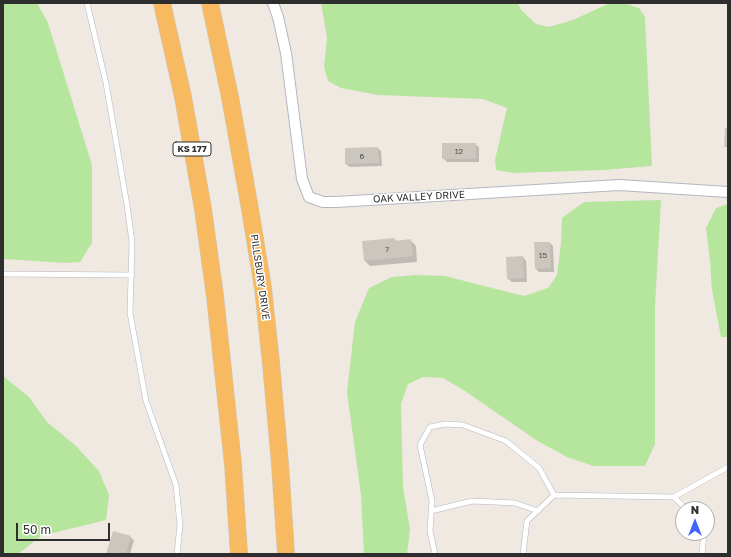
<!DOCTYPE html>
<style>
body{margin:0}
#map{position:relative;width:731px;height:557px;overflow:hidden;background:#efe9e1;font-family:"Golos Text",sans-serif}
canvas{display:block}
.frame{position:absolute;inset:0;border:4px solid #2e2e2e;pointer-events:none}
.north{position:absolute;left:675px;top:501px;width:40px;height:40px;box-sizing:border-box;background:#fff;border:1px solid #ababab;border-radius:50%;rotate:0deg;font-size:11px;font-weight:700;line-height:16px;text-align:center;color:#2e2e2e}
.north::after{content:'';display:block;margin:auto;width:14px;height:18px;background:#4264fb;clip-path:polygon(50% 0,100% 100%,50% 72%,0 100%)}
.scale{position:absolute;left:16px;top:523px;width:94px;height:18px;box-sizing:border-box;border:2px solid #2e2e2e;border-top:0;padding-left:5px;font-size:12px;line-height:14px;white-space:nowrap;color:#2e2e2e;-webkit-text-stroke:3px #fff;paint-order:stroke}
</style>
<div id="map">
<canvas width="731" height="557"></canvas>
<div class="frame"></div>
<div class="north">N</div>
<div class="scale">50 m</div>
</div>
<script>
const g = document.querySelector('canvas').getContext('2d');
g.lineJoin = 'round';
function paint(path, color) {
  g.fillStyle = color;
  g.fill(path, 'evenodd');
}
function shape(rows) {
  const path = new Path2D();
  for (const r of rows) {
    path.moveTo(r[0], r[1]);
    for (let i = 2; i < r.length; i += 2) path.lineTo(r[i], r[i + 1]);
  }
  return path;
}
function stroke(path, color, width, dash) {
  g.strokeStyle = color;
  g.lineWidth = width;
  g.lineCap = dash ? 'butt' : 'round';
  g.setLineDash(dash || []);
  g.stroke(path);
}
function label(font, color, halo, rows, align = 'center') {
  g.font = font + ' "Golos Text",sans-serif';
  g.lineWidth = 3;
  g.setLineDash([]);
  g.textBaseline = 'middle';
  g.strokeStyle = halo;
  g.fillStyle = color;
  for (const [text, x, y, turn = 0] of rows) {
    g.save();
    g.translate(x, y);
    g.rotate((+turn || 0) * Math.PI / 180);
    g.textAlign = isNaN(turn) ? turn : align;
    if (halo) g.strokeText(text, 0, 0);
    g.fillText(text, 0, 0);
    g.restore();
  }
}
const green = shape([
 [3,3,37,3,48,23,92,165,92,243,80,262,65,263,3,259],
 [321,3,518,3,521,10,536,24,549,27,573,20,610,3,624,3,639,8,645,17,652,166,603,170,514,173,496,170,495,160,507,108,483,99,378,95,341,88,328,81,324,67,327,38],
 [661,200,655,306,655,444,645,466,593,466,567,457,536,440,465,391,443,378,423,377,408,384,401,404,403,487,410,529,407,554,364,554,361,495,347,392,355,322,369,288,392,277,415,275,445,276,524,296,548,288,557,275,561,244,562,218,584,202],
 [728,204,728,337,721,337,712,290,710,261,706,228,716,208],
 [3,376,29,397,47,422,75,445,99,471,109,495,106,520,41,536,18,554,3,554]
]);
const shadow = shape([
 [475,144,479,147,479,162,447,162,443,158],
 [378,148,381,151,382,166,350,167,346,164],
 [394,239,397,241,410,240,416,246,417,262,370,266,365,261,363,242],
 [550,243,553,246,554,272,539,272,536,269],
 [523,257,526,261,527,282,512,282,508,279],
 [130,537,134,540,130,554,107,554]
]);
const building = shape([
 [725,128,728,128,728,147,724,147],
 [442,143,476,143,476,159,442,159],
 [378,147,379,163,345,164,345,148],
 [395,238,395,241,411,239,413,256,364,261,362,241],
 [534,242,550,242,551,268,535,269],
 [523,256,524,278,507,279,506,257],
 [113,531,131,536,126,554,106,554]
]);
const service = shape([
 [87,3,106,83,127,205,132,242,130,313,146,401,176,485,180,525,177,554],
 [3,274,132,275],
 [674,497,728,467],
 [431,511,472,501,515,503,538,511],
 [435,554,430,531,432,501,420,445,430,427,445,424,463,425,506,441,539,468,554,495],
 [523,554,527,521,554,495,674,497,686,509],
 [702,554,704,533]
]);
const minor = shape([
 [273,3,278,17,286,53,302,179,309,197,323,202,336,202,619,185,728,192]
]);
const trunk = shape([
 [162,3,183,97,203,209,215,296,233,464,239,554],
 [210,3,230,97,250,209,263,288,271,363,280,464,286,554]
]);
const numberNames = [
 ["12",459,151],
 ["6",362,156],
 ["7",387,249],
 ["15",543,255]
];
const shields = [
 [192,149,38]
];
const shieldNames = [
 ["KS 177",192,149]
];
const streetNames = [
 ["OAK VALLEY DRIVE",419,197,-3],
 ["PILLSBURY DRIVE",260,277,82]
];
paint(green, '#b6e59e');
paint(shadow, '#0003');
paint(building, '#cbc7bf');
stroke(service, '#b4b7c1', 6);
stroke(minor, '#b4b7c1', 12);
stroke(trunk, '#c9c9c9', 18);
stroke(service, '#fff', 5);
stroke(minor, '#fff', 10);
stroke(trunk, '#f8ba60', 17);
label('8px', '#555452', null, numberNames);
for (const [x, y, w] of shields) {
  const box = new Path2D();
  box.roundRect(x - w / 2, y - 7, w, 14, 3);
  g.fillStyle = '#fff';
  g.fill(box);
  stroke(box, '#2e2e2e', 1);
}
label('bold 9px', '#2e2e2e', null, shieldNames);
label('10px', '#2e2e2e', '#fff', streetNames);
</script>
